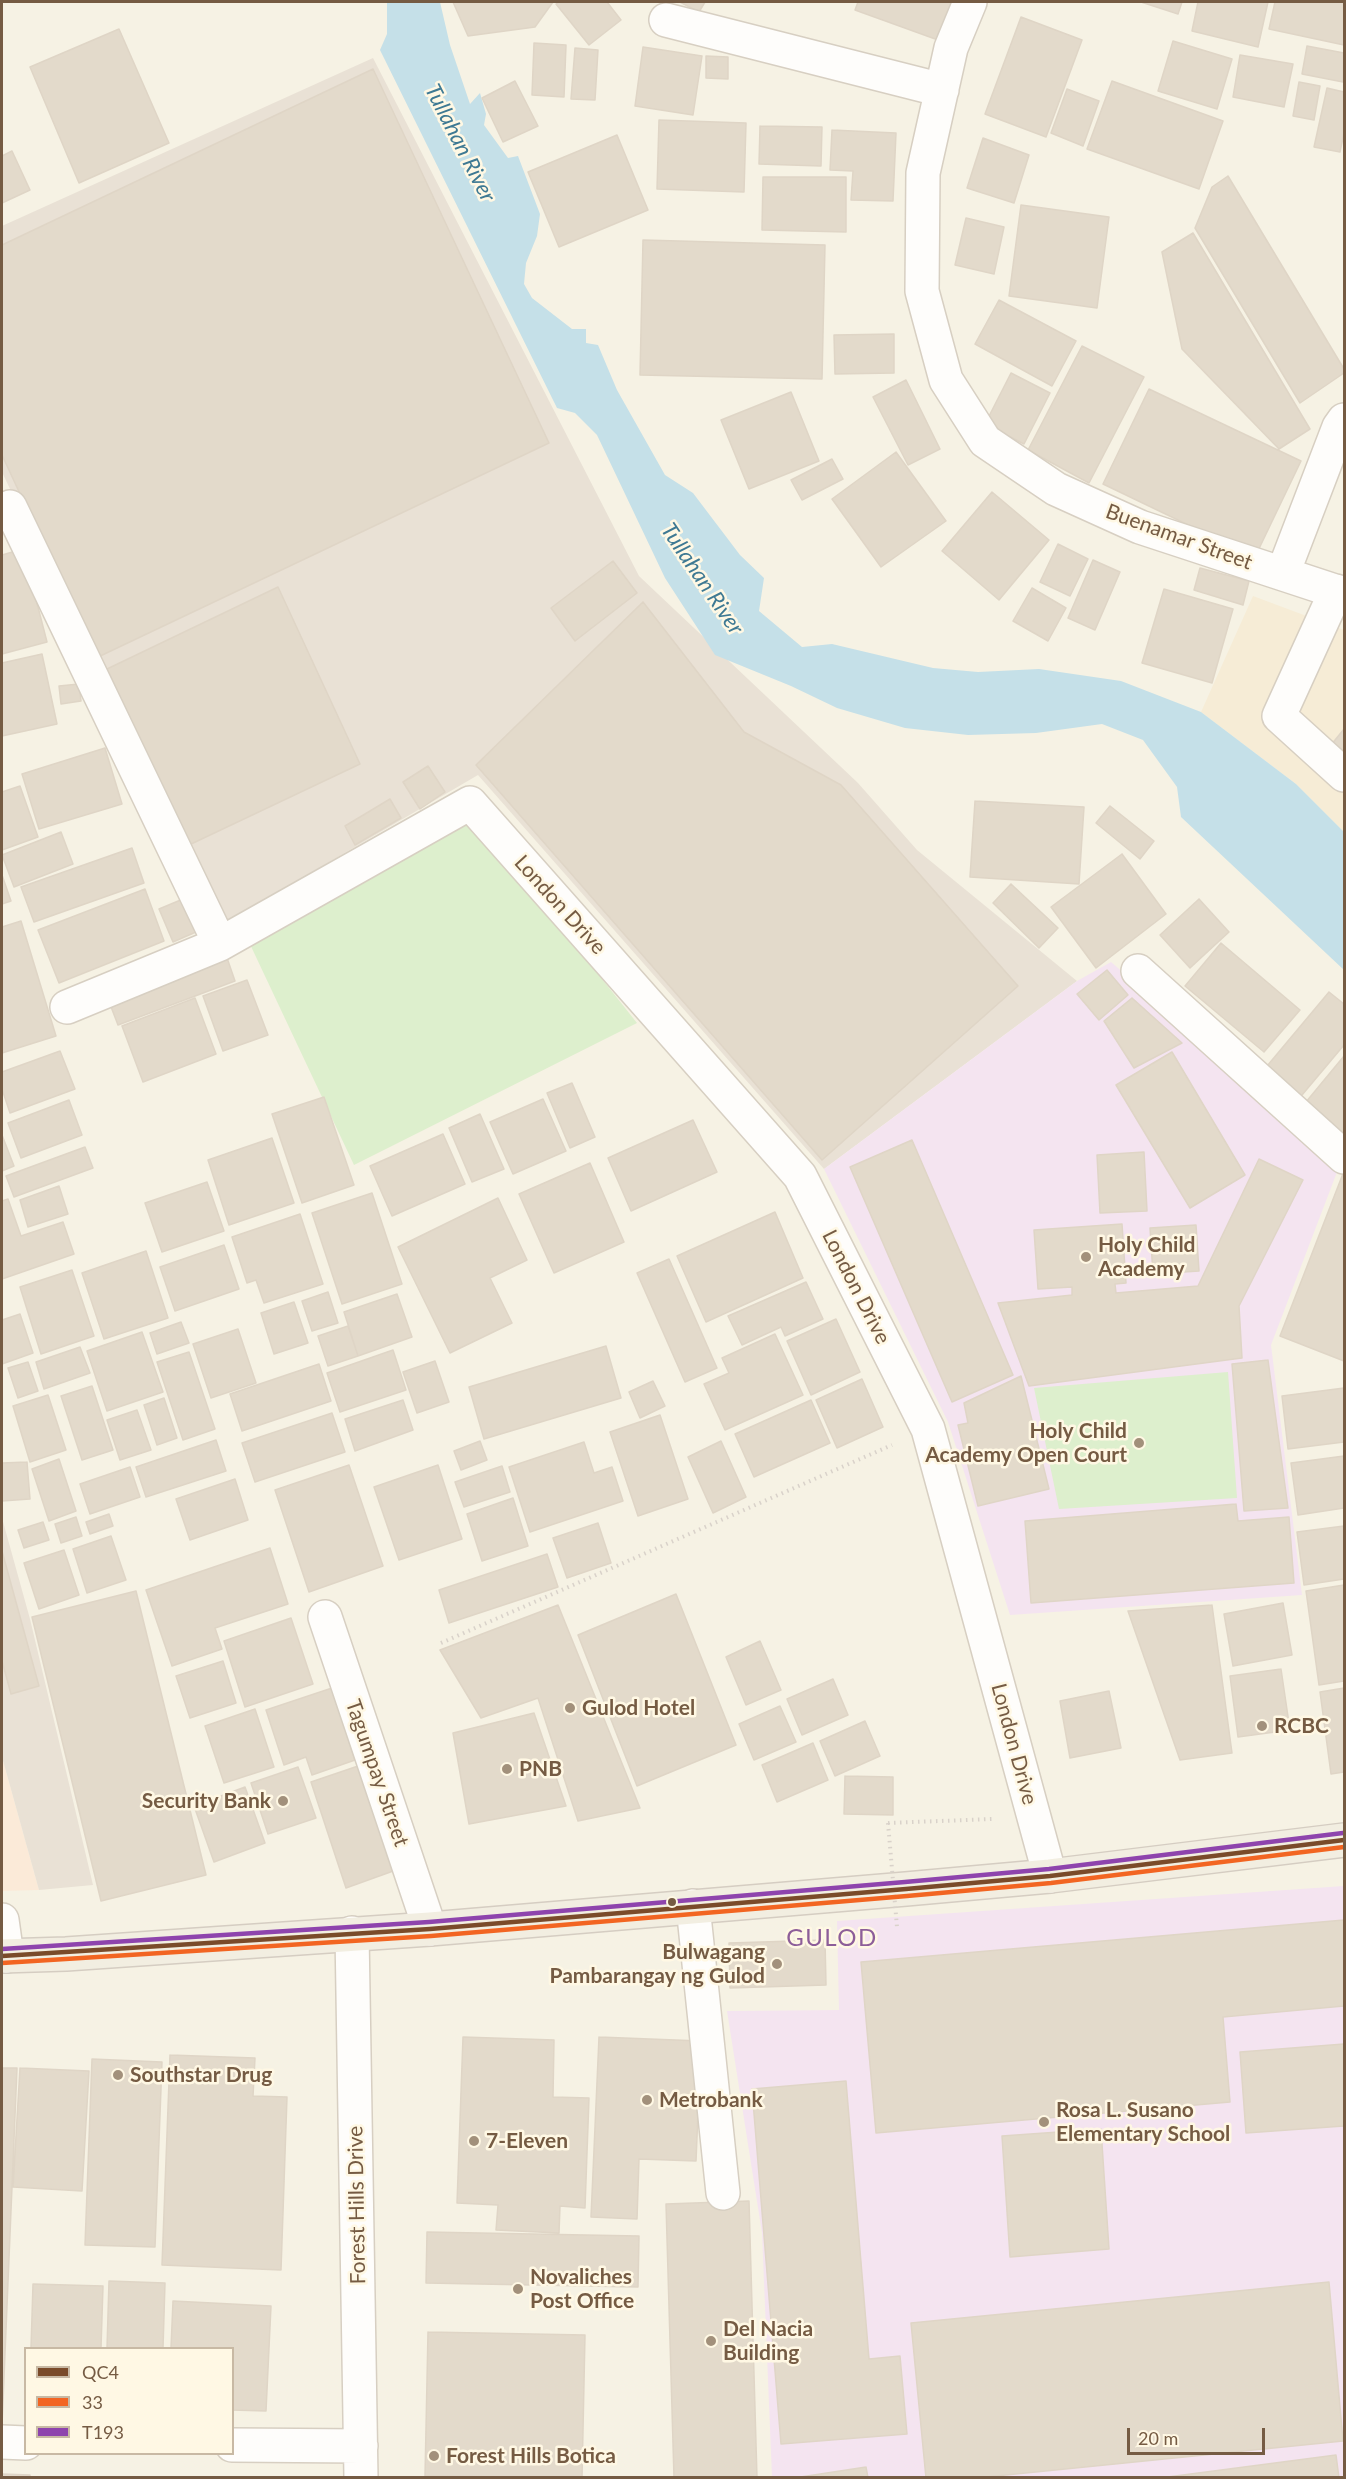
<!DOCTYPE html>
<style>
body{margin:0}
#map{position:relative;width:1346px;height:2479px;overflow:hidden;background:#f6f2e4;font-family:Lato,sans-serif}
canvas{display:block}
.frame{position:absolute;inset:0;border:3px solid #755b43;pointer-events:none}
.legend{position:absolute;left:24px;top:2347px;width:210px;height:108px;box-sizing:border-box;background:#fff8e4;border:2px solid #c8b9a4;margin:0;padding:8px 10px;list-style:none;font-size:18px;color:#755b43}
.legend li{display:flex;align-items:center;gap:12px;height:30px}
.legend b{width:30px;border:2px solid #c8b9a4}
.scale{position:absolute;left:1127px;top:2428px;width:138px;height:27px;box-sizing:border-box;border:3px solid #755b43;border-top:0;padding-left:8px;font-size:18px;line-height:21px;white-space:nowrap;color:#755b43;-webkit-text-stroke:4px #fff8e4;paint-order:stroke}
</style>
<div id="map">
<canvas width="1346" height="2479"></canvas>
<div class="frame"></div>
<ul class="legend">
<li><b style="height:8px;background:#7a4b2a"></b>QC4</li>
<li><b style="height:8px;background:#f26522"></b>33</li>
<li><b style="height:8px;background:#8e44ad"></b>T193</li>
</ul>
<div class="scale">20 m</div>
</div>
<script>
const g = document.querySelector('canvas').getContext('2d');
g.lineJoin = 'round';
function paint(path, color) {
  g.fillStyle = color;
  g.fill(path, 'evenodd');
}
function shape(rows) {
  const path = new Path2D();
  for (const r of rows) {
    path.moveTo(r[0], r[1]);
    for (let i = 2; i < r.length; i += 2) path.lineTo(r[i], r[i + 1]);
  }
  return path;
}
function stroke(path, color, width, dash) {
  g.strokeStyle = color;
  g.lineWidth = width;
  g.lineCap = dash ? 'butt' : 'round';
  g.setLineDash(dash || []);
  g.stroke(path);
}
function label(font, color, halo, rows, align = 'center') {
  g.font = font + ' Lato,sans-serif';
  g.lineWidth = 5;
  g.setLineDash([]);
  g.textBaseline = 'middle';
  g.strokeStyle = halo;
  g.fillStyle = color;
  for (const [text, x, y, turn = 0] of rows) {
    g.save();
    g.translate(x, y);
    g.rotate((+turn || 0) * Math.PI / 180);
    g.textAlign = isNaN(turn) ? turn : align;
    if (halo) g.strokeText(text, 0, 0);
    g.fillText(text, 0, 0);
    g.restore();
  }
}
const residential = shape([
 [1253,596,1344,630,1344,832,1296,784,1201,712]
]);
const commercial = shape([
 [2,1757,39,1890,2,1891]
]);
const industrial = shape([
 [373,58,639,576,858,783,917,850,1077,981,824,1169,478,775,218,927,2,472,2,226],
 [2,1518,30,1619,93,1885,39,1890,2,1757]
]);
const education = shape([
 [1111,962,1342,1159,1271,1345,1302,1595,1010,1615,948,1422,824,1169,1077,981],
 [1344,1886,1344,2477,772,2477,762,2233,727,2011,839,2010,837,1921]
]);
const green = shape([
 [466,808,637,1023,354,1165,248,940],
 [1228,1372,1237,1498,1059,1509,1034,1388]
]);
const water = shape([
 [387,2,440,2,450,45,470,104,480,93,486,114,484,125,508,158,518,156,540,214,537,236,526,263,524,284,532,298,572,329,586,329,586,343,598,345,617,390,665,475,693,493,740,555,764,578,759,611,802,647,832,644,933,668,978,672,1039,669,1121,681,1201,712,1296,784,1344,832,1344,970,1181,817,1177,787,1143,740,1102,724,1036,733,968,735,905,728,837,708,791,686,715,655,665,578,597,435,575,413,557,408,380,50,387,34]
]);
const building = shape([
 [453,2,553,2,535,27,468,36,453,2],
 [559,2,607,2,621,20,589,45,556,4,559,2],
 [680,2,705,2,699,12,680,2],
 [858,2,952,2,938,40,855,10,858,2],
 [1141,2,1182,2,1178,14,1141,2],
 [1198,2,1268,2,1258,47,1192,31,1198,2],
 [1275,2,1344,2,1344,45,1269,29,1275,2],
 [1021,17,1082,40,1046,137,985,114,1021,17],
 [119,29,169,143,79,183,30,67,119,29],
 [1173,41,1232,59,1217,109,1158,91,1173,41],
 [534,43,566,45,564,97,532,95,534,43],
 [1307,46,1344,53,1343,82,1302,74,1307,46],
 [643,47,702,56,693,115,635,106,643,47],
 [575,48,598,50,595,100,571,99,575,48],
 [1240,55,1293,64,1284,107,1233,97,1240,55],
 [706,56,728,57,728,79,706,78,706,56],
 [373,69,549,443,96,658,2,455,2,245,373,69],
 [515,81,538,126,503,142,482,98,515,81],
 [1112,81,1223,121,1199,189,1087,149,1112,81],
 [1299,82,1320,86,1314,120,1293,116,1299,82],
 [1327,88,1344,92,1344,133,1340,152,1314,147,1327,88],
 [1067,89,1099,101,1083,146,1051,133,1067,89],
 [659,120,746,123,744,192,657,189,659,120],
 [760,126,822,127,821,166,759,164,760,126],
 [832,130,896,133,893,201,851,200,853,171,830,170,832,130],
 [617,135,648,210,559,247,528,172,617,135],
 [983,138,1029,155,1014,203,967,188,983,138],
 [12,151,30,190,2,203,2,156,12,151],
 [1228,176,1344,369,1344,373,1300,403,1195,228,1212,187,1228,176],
 [763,177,846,177,846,232,762,230,763,177],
 [1021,205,1109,217,1097,308,1009,296,1021,205],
 [966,218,1004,227,994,274,955,265,966,218],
 [1193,233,1310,429,1279,449,1182,349,1162,252,1193,233],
 [643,240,825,245,822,379,640,375,643,240],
 [999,300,1076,341,1052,386,975,344,999,300],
 [894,334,894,373,835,374,834,335,894,334],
 [1082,346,1144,377,1089,483,1028,450,1082,346],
 [1011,373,1050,393,1024,444,985,424,1011,373],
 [906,380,940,449,908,465,873,397,906,380],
 [1149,389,1301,461,1255,557,1103,484,1149,389],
 [791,392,819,461,749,489,721,420,791,392],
 [896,452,946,521,881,567,832,499,896,452],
 [832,459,843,479,802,500,791,480,832,459],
 [992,492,1049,540,999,600,942,551,992,492],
 [1058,544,1088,559,1070,596,1040,582,1058,544],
 [23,549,47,642,2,654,2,555,23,549],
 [1093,560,1120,572,1095,630,1068,618,1093,560],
 [613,561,637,593,575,641,551,608,613,561],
 [1200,568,1249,581,1243,605,1194,590,1200,568],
 [278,587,360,764,189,845,107,669,278,587],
 [1032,588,1066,608,1048,641,1013,621,1032,588],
 [1164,589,1233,609,1212,683,1142,663,1164,589],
 [643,602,744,732,841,785,1018,986,822,1160,476,765,643,602],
 [42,654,57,724,2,736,2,663,42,654],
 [79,684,81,701,61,704,59,686,79,684],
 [1344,729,1344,756,1331,745,1344,729],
 [105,748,122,804,39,829,22,774,105,748],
 [428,766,445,792,420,809,403,782,428,766],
 [20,786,38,837,2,850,2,792,20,786],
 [390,799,401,818,355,845,345,826,390,799],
 [975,801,1084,807,1079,884,970,877,975,801],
 [1110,806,1154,841,1140,859,1096,823,1110,806],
 [61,832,73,864,14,887,2,855,61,832],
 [132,848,144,883,34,922,21,887,132,848],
 [1122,854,1166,914,1096,968,1051,907,1122,854],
 [2,875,11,901,2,904,2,875],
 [1011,884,1058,928,1039,948,993,903,1011,884],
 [145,889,164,941,59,983,38,930,145,889],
 [183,899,196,932,173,942,159,909,183,899],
 [1199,899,1229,932,1190,968,1160,935,1199,899],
 [21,921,56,1036,2,1053,2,927,21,921],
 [1221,943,1300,1010,1264,1052,1185,986,1221,943],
 [226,955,235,981,118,1025,108,999,226,955],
 [1107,970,1128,995,1099,1020,1077,994,1107,970],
 [247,980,268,1035,223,1051,203,996,247,980],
 [1329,992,1344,1004,1344,1045,1297,1101,1262,1072,1329,992],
 [195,998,216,1054,143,1082,122,1026,195,998],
 [1132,998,1182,1043,1134,1068,1104,1021,1132,998],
 [60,1051,75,1089,10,1113,2,1089,2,1072,60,1051],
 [1172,1052,1245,1175,1190,1208,1116,1085,1172,1052],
 [1344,1056,1344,1146,1301,1108,1344,1056],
 [572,1083,595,1137,570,1148,547,1093,572,1083],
 [324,1097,354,1185,302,1203,272,1114,324,1097],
 [543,1099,566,1151,513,1174,490,1122,543,1099],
 [69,1100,82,1135,21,1158,8,1123,69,1100],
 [480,1114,504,1169,472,1182,449,1128,480,1114],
 [693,1120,717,1172,631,1211,608,1158,693,1120],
 [443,1134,465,1184,392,1216,370,1166,443,1134],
 [2,1135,14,1166,2,1171,2,1135],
 [272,1138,294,1203,229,1225,208,1160,272,1138],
 [912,1140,1013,1375,952,1402,850,1167,912,1140],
 [85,1147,93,1168,14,1197,6,1176,85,1147],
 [1144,1152,1147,1211,1100,1213,1097,1155,1144,1152],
 [1259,1159,1303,1180,1239,1306,1242,1358,1029,1386,998,1303,1072,1295,1072,1287,1038,1289,1034,1230,1122,1224,1126,1283,1115,1284,1116,1293,1198,1286,1259,1159],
 [590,1163,624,1242,554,1273,519,1194,590,1163],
 [1344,1171,1344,1361,1280,1336,1344,1171],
 [207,1182,224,1231,162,1252,145,1203,207,1182],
 [59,1186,68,1214,28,1227,20,1200,59,1186],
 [372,1193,402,1284,342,1304,312,1213,372,1193],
 [498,1198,527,1260,490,1278,512,1323,450,1353,398,1247,498,1198],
 [8,1199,21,1236,63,1222,74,1254,2,1279,2,1201,8,1199],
 [775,1212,803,1278,706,1322,677,1256,775,1212],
 [300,1214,323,1284,264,1303,256,1280,247,1283,232,1237,300,1214],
 [1196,1225,1199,1271,1153,1274,1150,1228,1196,1225],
 [224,1245,239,1289,175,1311,160,1267,224,1245],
 [146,1251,168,1318,104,1339,82,1273,146,1251],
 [669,1259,717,1368,685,1382,637,1273,669,1259],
 [72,1270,94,1336,41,1354,20,1287,72,1270],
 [806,1282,823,1319,785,1336,781,1327,742,1345,728,1316,806,1282],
 [328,1292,338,1323,312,1331,302,1301,328,1292],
 [397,1294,412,1337,358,1356,344,1312,397,1294],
 [294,1302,308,1343,274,1354,261,1313,294,1302],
 [20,1314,33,1353,2,1364,2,1320,20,1314],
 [836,1319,860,1372,811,1395,787,1341,836,1319],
 [181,1322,189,1343,157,1354,150,1333,181,1322],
 [348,1326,358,1356,328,1366,318,1336,348,1326],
 [238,1329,256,1383,211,1398,193,1344,238,1329],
 [142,1332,163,1392,107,1411,87,1351,142,1332],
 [775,1334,803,1395,725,1430,704,1384,729,1373,722,1358,775,1334],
 [606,1346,621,1398,484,1439,469,1387,606,1346],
 [80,1347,90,1373,44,1389,36,1362,80,1347],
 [393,1350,406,1390,340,1412,327,1373,393,1350],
 [189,1352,215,1429,183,1440,157,1362,189,1352],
 [1268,1360,1288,1508,1244,1511,1232,1364,1268,1360],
 [435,1361,449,1402,417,1413,403,1372,435,1361],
 [28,1362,38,1391,18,1398,8,1368,28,1362],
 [319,1364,331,1401,242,1431,230,1394,319,1364],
 [1021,1376,1049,1489,978,1506,958,1425,968,1423,964,1403,1021,1376],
 [862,1379,883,1427,837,1448,816,1400,862,1379],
 [653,1381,665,1406,640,1418,629,1392,653,1381],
 [92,1386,113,1450,82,1460,61,1396,92,1386],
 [1344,1388,1344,1442,1288,1449,1282,1396,1344,1388],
 [48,1395,66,1450,30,1462,13,1406,48,1395],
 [164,1398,177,1438,157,1445,144,1405,164,1398],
 [403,1400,413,1430,355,1451,345,1419,403,1400],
 [811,1400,830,1443,754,1477,735,1434,811,1400],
 [137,1410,151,1450,120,1460,107,1420,137,1410],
 [332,1413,345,1452,255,1482,242,1443,332,1413],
 [660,1415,688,1499,638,1516,610,1432,660,1415],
 [216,1440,226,1471,146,1497,136,1467,216,1440],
 [480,1441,487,1460,461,1470,454,1451,480,1441],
 [721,1441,746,1497,713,1513,688,1457,721,1441],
 [584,1442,594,1473,612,1467,623,1501,530,1532,509,1467,584,1442],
 [1344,1456,1344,1508,1298,1515,1291,1463,1344,1456],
 [59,1459,76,1511,49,1521,32,1469,59,1459],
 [27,1462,30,1499,2,1501,2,1463,27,1462],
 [349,1465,383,1566,309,1592,275,1490,349,1465],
 [438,1465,462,1539,399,1560,374,1487,438,1465],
 [502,1466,510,1492,464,1507,455,1482,502,1466],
 [130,1467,140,1497,90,1514,80,1484,130,1467],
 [235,1479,248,1520,190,1540,176,1499,235,1479],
 [513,1498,528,1546,482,1561,467,1514,513,1498],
 [1236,1504,1238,1521,1289,1517,1294,1583,1031,1603,1025,1521,1236,1504],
 [109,1514,113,1526,90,1534,86,1522,109,1514],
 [76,1517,82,1536,61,1543,55,1524,76,1517],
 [43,1522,49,1540,24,1548,18,1530,43,1522],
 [598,1523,611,1563,567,1578,553,1538,598,1523],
 [1344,1526,1344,1579,1304,1585,1297,1532,1344,1526],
 [111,1536,126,1580,87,1593,73,1549,111,1536],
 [270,1548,288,1604,215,1628,222,1649,172,1666,146,1590,270,1548],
 [64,1550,79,1595,39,1609,24,1563,64,1550],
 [2,1551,39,1686,11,1694,2,1661,2,1551],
 [547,1554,558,1587,449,1623,439,1590,547,1554],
 [1344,1585,1344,1681,1319,1685,1306,1591,1344,1585],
 [136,1591,206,1875,101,1901,32,1617,136,1591],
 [676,1594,736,1745,637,1786,578,1635,676,1594],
 [1283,1603,1292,1655,1233,1666,1224,1614,1283,1603],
 [558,1605,640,1808,578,1821,538,1698,481,1718,440,1650,558,1605],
 [1212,1605,1232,1753,1180,1760,1128,1611,1212,1605],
 [291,1618,313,1684,245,1707,224,1641,291,1618],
 [760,1641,781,1690,746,1705,726,1657,760,1641],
 [223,1661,236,1703,190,1718,176,1676,223,1661],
 [1281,1669,1290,1730,1238,1737,1230,1676,1281,1669],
 [833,1679,848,1715,802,1735,787,1699,833,1679],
 [332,1688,355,1760,312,1775,306,1757,284,1765,266,1710,332,1688],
 [1344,1688,1344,1772,1331,1774,1320,1692,1344,1688],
 [1109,1691,1121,1748,1070,1758,1060,1701,1109,1691],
 [780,1706,796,1742,754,1760,739,1724,780,1706],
 [255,1709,274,1767,224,1783,205,1726,255,1709],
 [534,1713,566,1806,469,1824,453,1733,534,1713],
 [865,1721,880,1756,835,1776,820,1741,865,1721],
 [813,1743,828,1780,777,1802,762,1765,813,1743],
 [361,1765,396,1870,346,1888,311,1782,361,1765],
 [298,1767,316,1818,268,1834,251,1783,298,1767],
 [845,1776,893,1777,893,1815,844,1814,845,1776],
 [245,1787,265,1843,214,1862,194,1806,245,1787],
 [1344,1920,1344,2006,1223,2017,1230,2102,876,2133,861,1962,1344,1920],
 [825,1940,826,1985,730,1988,729,1943,825,1940],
 [463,2037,554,2040,553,2097,589,2098,585,2208,560,2206,559,2233,496,2230,498,2205,457,2203,463,2037],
 [599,2037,701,2041,696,2161,639,2159,637,2219,591,2217,599,2037],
 [1344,2044,1344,2126,1246,2133,1240,2052,1344,2044],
 [170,2055,255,2058,253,2096,287,2097,281,2270,162,2265,170,2055],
 [92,2059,162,2062,155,2247,85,2245,92,2059],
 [2,2068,17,2068,2,2425,2,2068],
 [20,2068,89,2071,82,2191,13,2187,20,2068],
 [846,2081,869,2359,900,2356,907,2434,781,2444,752,2089,846,2081],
 [1101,2129,1109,2249,1010,2257,1002,2136,1101,2129],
 [749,2201,757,2478,674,2478,666,2204,749,2201],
 [427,2232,639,2236,638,2287,426,2283,427,2232],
 [109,2281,165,2283,163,2348,107,2348,109,2281],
 [1329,2282,1343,2441,976,2478,926,2478,911,2323,1329,2282],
 [33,2284,103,2286,101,2348,31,2348,33,2284],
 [173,2301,271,2306,266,2411,232,2410,232,2348,171,2348,173,2301],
 [428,2332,585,2335,582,2478,425,2476,428,2332],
 [1336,2455,1339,2478,1160,2478,1336,2455],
 [866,2467,868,2478,794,2478,866,2467],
 [2,2474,30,2475,30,2478,2,2478,2,2474]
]);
const path = shape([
 [441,1643,892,1445],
 [888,1823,992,1819]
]);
const minor = shape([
 [970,2,951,48,923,173,922,291,946,380,985,441,1056,489,1140,527,1344,594],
 [666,20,942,90],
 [10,507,220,944],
 [1283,573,1339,427,1344,420],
 [1336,591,1279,716,1344,775],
 [1138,971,1344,1157],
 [67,1007,220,944,470,803,800,1176,928,1429,1050,1876],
 [325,1617,430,1929],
 [693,1906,723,2193],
 [2,1920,7,1956],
 [352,1933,361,2478],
 [2,2442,26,2443],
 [232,2445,361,2446]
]);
const major = shape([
 [2,1956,66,1954,430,1929,906,1889,1050,1876,1344,1840]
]);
const pathBridge = shape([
 [888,1823,897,1927]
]);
const bus1 = shape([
 [2,1956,430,1929,906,1889,1050,1876,1344,1840]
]);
const bus2 = shape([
 [2,1963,431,1936,907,1896,1051,1883,1344,1847]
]);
const bus3 = shape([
 [2,1949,429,1922,905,1882,1049,1869,1343,1833]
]);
const markers = [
 [1086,1257,6,"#a2907b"],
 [1139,1443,6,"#a2907b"],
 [570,1708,6,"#a2907b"],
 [1262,1726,6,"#a2907b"],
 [507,1769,6,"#a2907b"],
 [283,1801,6,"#a2907b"],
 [672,1902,5,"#755b43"],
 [777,1964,6,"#a2907b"],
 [118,2075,6,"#a2907b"],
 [647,2100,6,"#a2907b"],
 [1044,2122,6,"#a2907b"],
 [474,2141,6,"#a2907b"],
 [518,2289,6,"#a2907b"],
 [711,2341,6,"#a2907b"],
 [434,2456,6,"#a2907b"]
];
const streetNames = [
 ["Buenamar Street",1179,537,20],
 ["London Drive",560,905,48],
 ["London Drive",856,1287,63],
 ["London Drive",1014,1744,75],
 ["Tagumpay Street",377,1773,71],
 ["Forest Hills Drive",357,2205,-91]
];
const poiNames = [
 ["Holy Child",1098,1245],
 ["Academy",1098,1269],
 ["Holy Child",1127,1431,"right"],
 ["Academy Open Court",1127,1455,"right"],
 ["Gulod Hotel",582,1708],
 ["RCBC",1274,1726],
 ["PNB",519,1769],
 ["Security Bank",271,1801,"right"],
 ["Bulwagang",765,1952,"right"],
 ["Pambarangay ng Gulod",765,1976,"right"],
 ["Southstar Drug",130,2075],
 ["Metrobank",659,2100],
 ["Rosa L. Susano",1056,2110],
 ["Elementary School",1056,2134],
 ["7-Eleven",486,2141],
 ["Novaliches",530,2277],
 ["Post Office",530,2301],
 ["Del Nacia",723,2329],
 ["Building",723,2353],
 ["Forest Hills Botica",446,2456]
];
const waterNames = [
 ["Tullahan River",460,143,63],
 ["Tullahan River",702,579,56]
];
const quarterNames = [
 ["GULOD",832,1938]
];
paint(residential, '#f6ecd6');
paint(commercial, '#fbead8');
paint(industrial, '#e9e1d5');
paint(education, '#f4e4f0');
paint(green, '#ddefcd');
paint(water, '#c5e0e8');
paint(building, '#e3dacb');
stroke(building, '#dfd5c6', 1.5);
stroke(minor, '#d7cfc2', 36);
stroke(major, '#d5cdc2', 36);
stroke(path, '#d9d2ca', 4, [1.5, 4.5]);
stroke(minor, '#fefdfb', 33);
stroke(major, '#f2eee1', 33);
stroke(pathBridge, '#d9d2ca', 4, [1.5, 4.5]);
stroke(bus1, '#7a4b2a', 4.5);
stroke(bus2, '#f26522', 4.5);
stroke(bus3, '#8e44ad', 4.5);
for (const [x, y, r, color] of markers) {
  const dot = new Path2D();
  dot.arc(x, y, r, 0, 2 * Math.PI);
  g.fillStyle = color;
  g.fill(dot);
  stroke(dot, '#fff8e4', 2);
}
label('21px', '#755b43', '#fff8e4', streetNames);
label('bold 21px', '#755b43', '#fff8e4', poiNames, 'left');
label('italic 22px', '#3e7993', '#fff8e4', waterNames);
g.letterSpacing = '1.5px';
label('24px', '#8d5e99', '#fff8e4', quarterNames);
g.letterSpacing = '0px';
</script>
